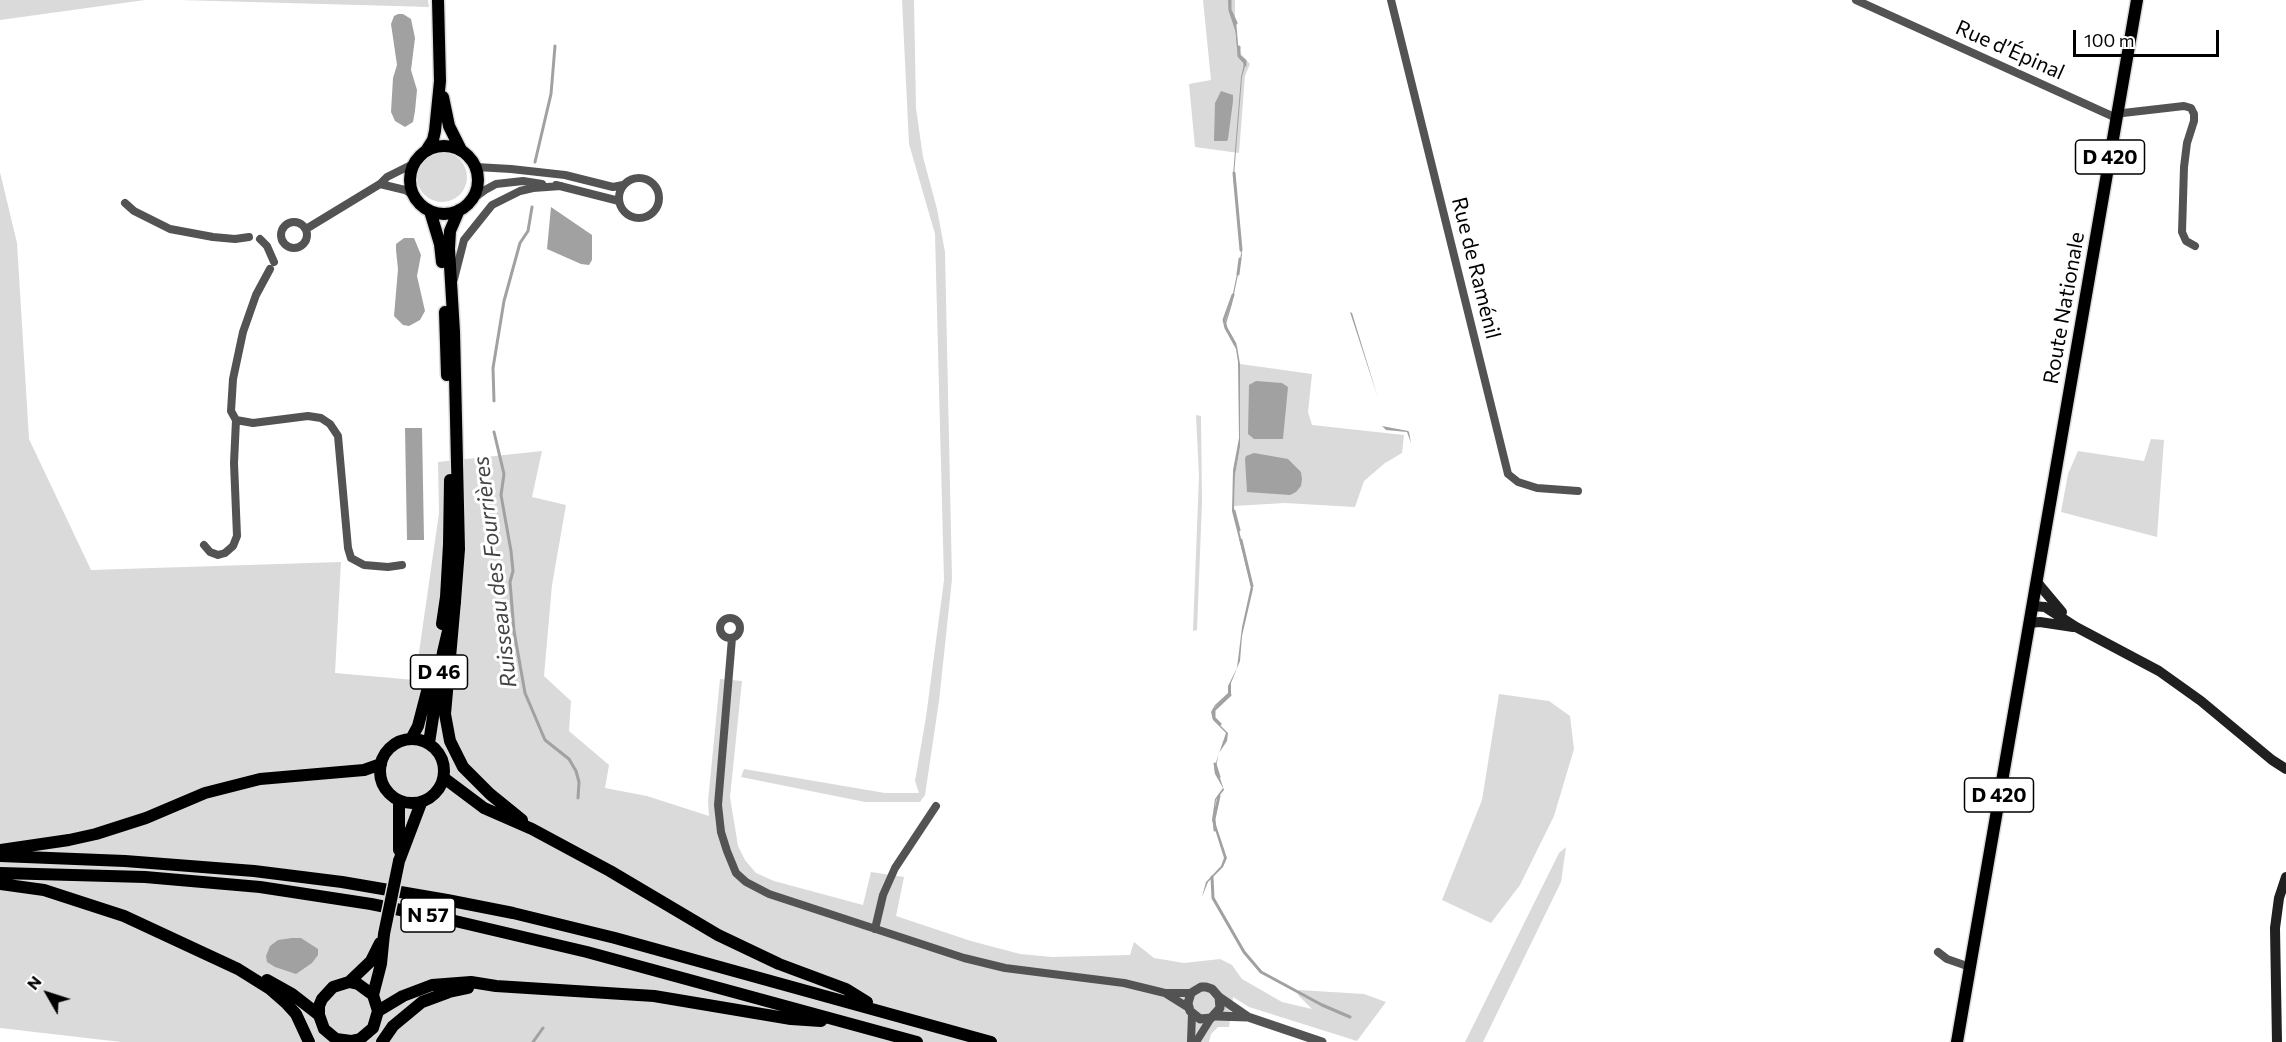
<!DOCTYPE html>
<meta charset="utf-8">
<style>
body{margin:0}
#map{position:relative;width:2286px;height:1042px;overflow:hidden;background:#fff;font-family:Commissioner,sans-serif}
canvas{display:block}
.north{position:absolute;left:18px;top:964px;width:60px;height:60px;-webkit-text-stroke:4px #fff;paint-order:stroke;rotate:309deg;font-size:16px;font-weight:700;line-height:24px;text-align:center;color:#000}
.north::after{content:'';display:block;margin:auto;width:21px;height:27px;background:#000;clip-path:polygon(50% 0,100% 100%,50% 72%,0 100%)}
.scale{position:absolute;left:2073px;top:30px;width:146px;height:27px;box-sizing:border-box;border:3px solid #000;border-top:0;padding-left:8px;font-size:18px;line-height:21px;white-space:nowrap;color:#000;-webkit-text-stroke:4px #fff;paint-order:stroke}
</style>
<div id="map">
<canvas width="2286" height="1042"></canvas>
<div class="north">N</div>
<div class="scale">100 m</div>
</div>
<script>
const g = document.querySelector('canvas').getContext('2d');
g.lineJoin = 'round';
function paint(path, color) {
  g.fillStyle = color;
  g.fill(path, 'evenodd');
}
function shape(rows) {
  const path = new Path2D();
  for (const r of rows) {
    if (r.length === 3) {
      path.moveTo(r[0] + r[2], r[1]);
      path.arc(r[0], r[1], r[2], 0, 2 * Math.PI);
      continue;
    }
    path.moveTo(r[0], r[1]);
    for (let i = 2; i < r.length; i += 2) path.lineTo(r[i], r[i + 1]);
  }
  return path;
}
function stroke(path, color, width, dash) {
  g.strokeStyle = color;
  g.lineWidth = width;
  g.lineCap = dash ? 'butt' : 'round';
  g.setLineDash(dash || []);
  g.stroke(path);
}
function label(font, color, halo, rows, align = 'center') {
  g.font = font + ' Commissioner,sans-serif';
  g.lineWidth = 6;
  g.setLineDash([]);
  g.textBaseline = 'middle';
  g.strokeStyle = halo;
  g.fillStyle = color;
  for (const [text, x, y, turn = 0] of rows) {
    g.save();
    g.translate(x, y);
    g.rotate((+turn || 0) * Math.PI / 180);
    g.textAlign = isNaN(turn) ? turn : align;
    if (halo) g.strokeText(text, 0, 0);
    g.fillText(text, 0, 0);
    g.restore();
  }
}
const green = shape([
 [0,0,145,0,0,20],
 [179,0,428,0,429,7],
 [902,0,914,0,916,108,923,157,937,209,945,252,952,579,939,701,925,795,920,802,865,802,741,777,744,769,885,793,919,793,915,781,926,717,944,580,935,234,909,144],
 [1203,0,1235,0,1235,35,1241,54,1250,64,1245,76,1239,153,1195,147,1189,84,1211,80],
 [442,177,25],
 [0,172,17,243,29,439,91,570,341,562,335,673,415,680,439,513,438,462,542,451,532,497,566,505,552,585,544,676,571,701,569,731,609,765,605,788,647,796,709,816,708,801,720,679,742,681,730,797,738,846,745,860,756,873,774,881,863,905,871,872,904,877,896,916,971,941,1020,954,1052,957,1130,955,1134,942,1154,958,1184,963,1220,959,1232,965,1242,979,1282,1002,1312,1009,1298,995,1299,990,1364,994,1386,1002,1357,1041,1249,1007,1233,997,1229,1027,1218,1027,1211,1034,1209,1042,121,1042,0,1028],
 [1240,364,1312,374,1308,412,1312,425,1404,435,1402,453,1385,463,1364,481,1355,507,1285,503,1234,506,1235,475,1240,447],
 [1196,415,1201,416,1202,502,1197,630,1193,631,1199,476],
 [2151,439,2164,440,2157,537,2061,512,2068,474,2078,451,2144,461],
 [1499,694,1549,701,1570,716,1574,749,1554,816,1520,885,1491,923,1442,900,1482,800],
 [1566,847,1561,882,1483,1042,1465,1042,1559,853]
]);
const water = shape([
 [1228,0,1230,0,1230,10,1236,20,1239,55,1246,63,1242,77,1234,176,1242,255,1232,304,1226,324,1226,328,1237,346,1240,364,1240,447,1235,475,1234,509,1253,589,1242,636,1240,661,1231,683,1231,694,1215,707,1213,713,1214,719,1228,733,1227,741,1219,753,1216,766,1224,790,1216,800,1214,819,1227,858,1223,867,1208,882,1202,897,1206,882,1221,866,1224,858,1212,820,1215,799,1223,788,1215,774,1214,768,1226,733,1213,720,1211,712,1215,705,1228,693,1228,686,1237,668,1242,627,1251,586,1232,511,1233,470,1239,438,1238,362,1236,349,1224,326,1231,303,1241,254,1233,175,1241,77,1244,64,1238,57,1235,30,1229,12],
 [398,14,403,14,411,19,415,38,411,70,417,90,415,111,413,122,405,127,395,121,391,112,393,78,397,65,391,24,394,16],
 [1221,91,1233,95,1233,101,1228,139,1227,141,1214,141,1215,103],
 [551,207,592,235,592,260,589,265,581,264,547,249],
 [404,238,414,238,421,255,417,276,425,311,420,320,409,326,403,325,394,316,398,269,396,250,396,244],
 [1350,312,1352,313,1378,398,1382,426,1408,431,1409,432,1411,443,1407,432,1386,430,1382,426,1378,398],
 [1256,381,1282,383,1288,387,1283,439,1254,439,1248,434,1249,385],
 [405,428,422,428,424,540,407,540],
 [1254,453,1288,459,1301,472,1302,479,1301,486,1296,492,1290,495,1247,492,1245,459,1246,456],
 [292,938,301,938,318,949,318,955,312,963,296,974,275,967,267,962,266,956,270,946,278,940]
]);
const stream = shape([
 [1230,0,1230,10,1236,23],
 [1239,47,1239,56,1245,61,1245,65],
 [535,162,551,94,555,46],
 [1234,173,1241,250],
 [1238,274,1240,259],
 [1233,295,1224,320,1226,328,1235,344],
 [494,401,493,368,504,301,520,243,528,231,532,207],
 [494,432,504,474,501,495,511,551,513,571,510,582,514,631,525,693,545,740,569,759,576,771,579,782,578,798],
 [1234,511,1239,530],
 [1241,540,1252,586],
 [1220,724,1214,718,1214,710,1230,695],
 [1215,764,1219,777],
 [1215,830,1214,819,1219,796],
 [1212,877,1213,898,1244,952,1261,972,1322,1005,1350,1017],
 [533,1042,543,1028]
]);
const minor = shape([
 [1391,0,1508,474,1518,482,1537,488,1578,491],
 [1856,0,2112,116,2123,113,2184,106,2191,108,2194,114,2194,121,2187,143,2184,167,2182,232,2186,241,2195,246],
 [476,167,511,169,565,175,613,187,623,185],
 [639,198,20],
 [380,184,405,190,414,195],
 [556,185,619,201],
 [470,201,485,190,496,184,523,181,542,184],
 [125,203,134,211,170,229,213,237,235,239,249,237],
 [294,235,13],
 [306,229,380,184,387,177,415,163],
 [260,239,267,246,274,262],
 [454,279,464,240,492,205,520,191,533,188,561,186],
 [236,420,253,423,308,416,321,418,330,424,338,436,348,548,351,558,364,565,388,567,402,565],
 [204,545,210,552,218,555,225,553,233,546,237,536,234,463,236,420,231,411,233,379,243,332,256,295,270,269],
 [730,628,10],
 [732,638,718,805,721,832,727,851,736,873,746,882,769,894,964,958,1005,968,1124,983,1165,993,1191,993],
 [875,929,883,895,895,868,936,806],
 [1938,952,1947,959,1970,967],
 [1165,993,1189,1008],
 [1191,1042,1192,1014],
 [1196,1042,1211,1018]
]);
const tertiary = shape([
 [1219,997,1220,1008,1211,1018,1200,1019,1190,1011,1188,1003,1191,993,1201,987,1206,987,1212,989,1219,997,1248,1017],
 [1215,1016,1248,1017,1322,1042]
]);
const secondary = shape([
 [2036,581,2062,612],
 [2032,606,2045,607,2076,627,2159,671,2201,701,2272,760,2286,769],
 [2029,623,2040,622,2073,627],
 [2277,1042,2275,928,2279,898,2286,877]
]);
const primary = shape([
 [443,97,449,126,461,150],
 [444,180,34],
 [426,151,433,140,435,131,440,81,438,0],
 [430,211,440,244,442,262],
 [445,312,447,375],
 [442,624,446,597,449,544,450,480],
 [412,771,32],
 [411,739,418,726,431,676],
 [429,743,443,652,455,601,459,549,454,332,449,249,450,231,459,210],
 [399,850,399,801],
 [399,861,421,803],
 [349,982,371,961,380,943],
 [373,995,358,984,349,982,333,987,322,999,319,1006,319,1015,324,1029,336,1039,351,1041,360,1039,373,1028,378,1011,373,995,381,964,384,934],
 [1957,1042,2137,0]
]);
const trunk = shape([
 [455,601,445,714,450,741,463,767,490,794,522,820],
 [444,778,484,808,532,829,610,871,718,935,779,964,846,989,867,1002],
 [0,850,69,840,96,834,146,818,205,793,260,779,364,770,381,764],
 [0,856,125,861,254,871,342,882,447,900,513,913,615,938,991,1042],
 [0,873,145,877,260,887,371,904,455,921,587,952,917,1042],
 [0,884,44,890,124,916,238,969,270,989,286,1003,296,1014,309,1042],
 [267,980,292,994,319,1015],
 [378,1011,403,996,432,985,471,982,496,986,654,996,791,1019,821,1021],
 [382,1042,393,1026,422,1002,449,992,468,988]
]);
const primaryBridge = shape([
 [384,934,399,861]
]);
const shields = [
 [2110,157,69],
 [439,672,57],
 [1999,795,69],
 [428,915,54]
];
const shieldNames = [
 ["D 420",2110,157],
 ["D 46",439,672],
 ["D 420",1999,795],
 ["N 57",428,915]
];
const streetNames = [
 ["Rue d’Épinal",2010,50,24],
 ["Rue de Raménil",1476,268,76],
 ["Route Nationale",2064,308,-80]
];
const waterNames = [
 ["Ruisseau des Fourrières",495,572,-97]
];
paint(green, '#dadada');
paint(water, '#a1a1a1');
stroke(stream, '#a1a1a1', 3);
stroke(primary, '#dbdbdb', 15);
stroke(trunk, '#dbdbdb', 15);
stroke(minor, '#535353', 8);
stroke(tertiary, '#535353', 9);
stroke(secondary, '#202020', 10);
stroke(primary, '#000', 12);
stroke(trunk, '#000', 12);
stroke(primaryBridge, '#dbdbdb', 15, []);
stroke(primaryBridge, '#000', 12);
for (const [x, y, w] of shields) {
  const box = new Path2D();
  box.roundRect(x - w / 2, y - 17, w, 34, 4.5);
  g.fillStyle = '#fff';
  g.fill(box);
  stroke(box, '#000', 1.5);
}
label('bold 20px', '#000', null, shieldNames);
label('21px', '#000', '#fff', streetNames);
label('italic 22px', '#424242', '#fff', waterNames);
</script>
